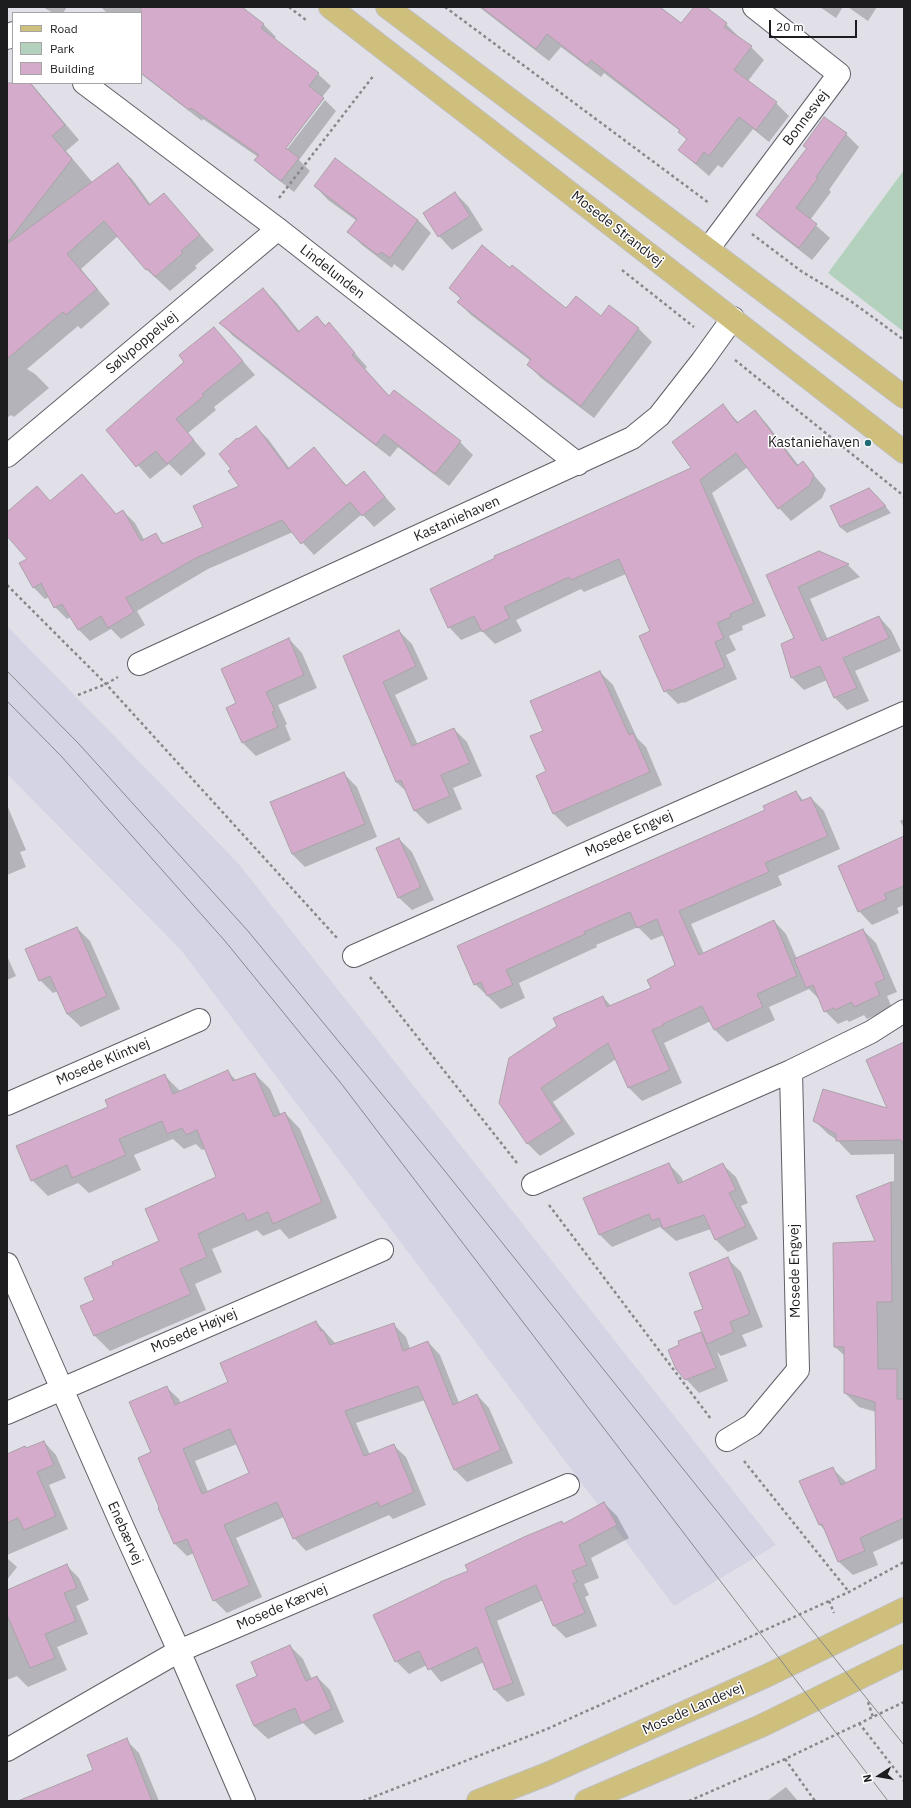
<!DOCTYPE html>
<meta charset="utf-8">
<style>
body{margin:0}
#map{position:relative;width:911px;height:1808px;overflow:hidden;background:#e1e0e9;font-family:"IBM Plex Sans",sans-serif}
canvas{display:block}
.frame{position:absolute;inset:0;border:8px solid #1d1d20;pointer-events:none}
.legend{position:absolute;left:12px;top:12px;width:130px;height:72px;box-sizing:border-box;background:#fff;border:1px solid #a5a5a6;margin:0;padding:5px 7px;list-style:none;font-size:12px;color:#1d1d20}
.legend li{display:flex;align-items:center;gap:8px;height:20px}
.legend b{width:20px;border:1px solid #a5a5a6}
.north{position:absolute;left:859px;top:1756px;width:40px;height:40px;-webkit-text-stroke:3px #fff;paint-order:stroke;rotate:258deg;font-size:11px;font-weight:700;line-height:16px;text-align:center;color:#1d1d20}
.north::after{content:'';display:block;margin:auto;width:14px;height:18px;background:#1d1d20;clip-path:polygon(50% 0,100% 100%,50% 72%,0 100%)}
.scale{position:absolute;left:769px;top:20px;width:88px;height:18px;box-sizing:border-box;border:2px solid #1d1d20;border-top:0;padding-left:5px;font-size:12px;line-height:14px;white-space:nowrap;color:#1d1d20;-webkit-text-stroke:3px #fff;paint-order:stroke}
</style>
<div id="map">
<canvas width="911" height="1808"></canvas>
<div class="frame"></div>
<ul class="legend">
<li><b style="height:5px;background:#cfbf7d"></b>Road</li>
<li><b style="height:11px;background:#b4d1bd"></b>Park</li>
<li><b style="height:11px;background:#d5abcc"></b>Building</li>
</ul>
<div class="north">N</div>
<div class="scale">20 m</div>
</div>
<script>
const g = document.querySelector('canvas').getContext('2d');
g.lineJoin = 'round';
function paint(path, color) {
  g.fillStyle = color;
  g.fill(path, 'evenodd');
}
function shape(rows) {
  const path = new Path2D();
  for (const r of rows) {
    path.moveTo(r[0], r[1]);
    for (let i = 2; i < r.length; i += 2) path.lineTo(r[i], r[i + 1]);
  }
  return path;
}
function stroke(path, color, width, dash) {
  g.strokeStyle = color;
  g.lineWidth = width;
  g.lineCap = dash ? 'butt' : 'round';
  g.setLineDash(dash || []);
  g.stroke(path);
}
function label(font, color, halo, rows, align = 'center') {
  g.font = font + ' "IBM Plex Sans",sans-serif';
  g.lineWidth = 3;
  g.setLineDash([]);
  g.textBaseline = 'middle';
  g.strokeStyle = halo;
  g.fillStyle = color;
  for (const [text, x, y, turn = 0] of rows) {
    g.save();
    g.translate(x, y);
    g.rotate((+turn || 0) * Math.PI / 180);
    g.textAlign = isNaN(turn) ? turn : align;
    if (halo) g.strokeText(text, 0, 0);
    g.fillText(text, 0, 0);
    g.restore();
  }
}
const built = shape([
 [7,626,238,863,776,1545,674,1606,181,950,7,774]
]);
const green = shape([
 [904,170,904,332,828,273]
]);
const shadow = shape([
 [43,7,67,7,63,13,53,13],
 [101,7,241,7,264,25,276,37,274,40,318,74,331,86,322,97,324,99,282,152,284,153,325,100,336,111,299,160,310,171,294,192,268,172,256,160,258,157,203,119,202,121,141,74,141,13,107,13],
 [479,7,658,7,682,25,695,7,704,7,726,24,739,37,738,38,751,47,764,60,748,81,776,103,789,116,769,142,753,129,722,168,718,165,709,176,679,150,687,140,680,131,604,73,601,77,561,47,549,61],
 [820,7,843,7,836,18],
 [848,7,877,7,868,21],
 [19,83,31,83,79,140,66,151,93,183,117,165,132,179,151,205,164,194,214,250,195,266,197,268,170,291,147,270,118,236,81,269,110,304,81,329,78,326,27,369,35,374,49,388,14,417,11,415,7,418,7,112],
 [846,134,859,147,829,190,831,192,810,220,830,238,812,260,771,228,757,215,808,149,804,145],
 [335,159,418,220,431,233,403,271,394,264,392,268,362,245,349,232,357,221,328,200,315,186],
 [455,193,468,206,483,230,452,250,439,236,424,213],
 [450,288,566,309,601,317,609,306,639,329,652,342,594,418,541,378,528,365,531,361,471,315,458,302,461,299],
 [263,289,276,302,300,332,317,317,326,326,329,324,367,367,365,369,390,397,460,442,473,455,449,486,398,447,390,457,233,336,221,323],
 [214,328,255,375,214,407,216,410,188,433,206,454,181,476,169,464,150,479,107,430,186,362],
 [722,405,739,423,755,411,767,424,799,466,803,463,826,489,822,498,791,521,779,508,748,467,712,493,766,616,742,626,743,630,729,636,736,650,726,655,737,679,684,703,683,702,678,704,665,691,641,636,651,632,626,574,584,592,581,589,516,620,522,631,495,644,482,631,461,640,449,627,693,469],
 [256,427,268,439,290,469,314,449,347,486,363,472,396,509,374,527,362,514,314,555,293,532,208,569,137,611,145,625,121,639,111,629,90,641,79,630,71,617,67,619,55,607,49,597,45,599,33,587,29,559,7,535,7,514,37,488,51,502,82,476,117,515,123,511,135,523,145,541,155,534,164,544,204,528,241,486,232,470,238,440],
 [876,495,891,513,847,533,840,527],
 [819,552,848,565,860,577,810,599,828,640,879,617,891,630,901,651,855,671,869,701,847,710,835,698,827,680,804,690,792,678,796,639,767,575],
 [399,631,412,644,428,679,395,695,418,745,454,729,467,742,482,776,453,788,462,809,428,824,415,811,407,792,396,782,344,656],
 [289,639,302,653,317,688,278,705,287,724,285,725,291,740,256,756,243,743,238,704],
 [600,672,613,685,637,738,646,747,662,785,567,827,554,814,537,776,547,772,544,731],
 [344,774,357,787,377,837,305,867,292,854],
 [796,792,804,801,811,798,824,811,840,849,778,876,782,885,691,924,704,954,774,921,786,934,797,959,863,930,876,943,897,992,887,996,892,1008,867,1019,864,1015,849,1022,847,1020,838,1024,825,1011,820,1000,809,989,769,1007,775,1020,727,1042,714,1029,711,1021,664,1043,682,1083,642,1101,629,1088,616,1059,553,1102,575,1134,540,1156,527,1143,500,1102,603,997,611,1006,652,988,676,965,664,935,651,940,638,927,596,945,597,947,519,983,525,998,501,1009,475,984],
 [7,805,26,850,20,852,26,867,7,875],
 [904,819,904,828,900,821],
 [399,839,412,852,434,900,412,910,398,897],
 [904,839,904,905,897,908,899,913,872,925,859,911],
 [77,928,90,941,120,1009,81,1027,67,1014,58,991,53,993,40,980],
 [7,956,16,976,7,980],
 [904,1043,904,1538,873,1552,878,1565,853,1575,839,1562,826,1531,820,1525,832,1468,847,1483,877,1470,876,1412,859,1407,845,1393,845,1356,835,1347,876,1242,858,1196,894,1181,894,1154,851,1155,837,1140,828,1134,814,1120,889,1109],
 [228,1072,237,1081,255,1074,270,1089,281,1115,285,1113,300,1129,337,1218,289,1239,280,1229,263,1236,257,1230,212,1249,222,1272,195,1284,206,1310,110,1351,95,1336,96,1301,160,1242,217,1178,205,1149,202,1150,196,1144,184,1149,173,1139,134,1155,141,1170,89,1193,78,1183,48,1196,32,1180,110,1108,165,1076,181,1092],
 [669,1164,681,1177,684,1183,723,1165,736,1177,748,1203,741,1206,758,1239,728,1252,716,1240,711,1229,676,1241,660,1227,612,1247,600,1235],
 [727,1258,741,1272,763,1327,742,1335,747,1346,721,1356,717,1352,728,1381,699,1393,686,1379,701,1333,705,1337,704,1309],
 [316,1322,336,1344,394,1325,406,1337,410,1349,428,1342,440,1355,459,1403,477,1395,489,1408,513,1463,467,1482,455,1470,425,1400,356,1423,370,1455,393,1445,406,1457,426,1505,393,1519,389,1515,306,1551,294,1538,284,1517,236,1538,262,1597,227,1613,214,1600,194,1553,187,1556,175,1544,152,1452,166,1387,179,1399,181,1404,229,1383],
 [237,1444,250,1473,208,1492,195,1461],
 [44,1442,56,1455,66,1478,49,1485,68,1529,7,1555,7,1455],
 [604,1503,617,1516,629,1538,591,1558,599,1578,584,1584,589,1595,585,1597,597,1626,566,1638,554,1626,543,1600,497,1621,525,1695,507,1702,495,1690,484,1662,441,1682,427,1665,409,1674,396,1661,469,1571,562,1523,564,1525],
 [7,1558,17,1567,7,1580],
 [66,1565,79,1578,89,1600,76,1606,88,1634,57,1647,67,1670,28,1687,17,1676,7,1680,7,1591],
 [290,1646,303,1659,312,1679,317,1677,330,1690,344,1722,315,1735,303,1723,268,1739,254,1726,259,1677],
 [126,1740,139,1753,159,1801,17,1801,94,1770],
 [786,1787,798,1801,767,1801]
]);
const building = shape([
 [141,7,242,7,264,24,261,28,319,73,309,86,324,98,286,148,299,158,281,181,254,160,259,155,191,108,189,110,141,73,141,7],
 [481,7,660,7,681,23,694,7,706,7,727,23,724,27,752,46,734,70,777,102,756,130,739,117,709,156,704,152,696,164,678,150,687,139,678,132,680,130,591,60,587,65,547,34,536,49,481,7],
 [7,83,30,83,65,125,52,136,72,159,7,243,7,83],
 [824,117,847,133,816,177,818,178,796,208,817,224,799,248,756,215,807,148,803,146,824,117],
 [335,158,418,220,390,258,381,252,378,255,347,232,357,219,314,186,335,158],
 [118,163,149,205,164,193,200,235,181,251,183,253,155,277,148,269,146,270,104,221,67,254,97,289,66,315,63,312,7,359,7,244,118,163],
 [455,192,470,216,438,237,423,213,455,192],
 [482,245,510,268,512,265,566,308,576,296,601,316,609,305,639,328,581,406,527,365,531,359,457,302,461,298,449,288,482,245],
 [263,288,298,332,317,316,325,326,329,322,355,353,352,355,389,396,394,390,461,441,435,474,384,434,376,445,219,323,263,288],
 [214,327,243,361,202,394,204,396,176,419,194,440,167,464,156,451,136,467,106,430,184,362,179,355,214,327],
 [723,404,737,423,755,410,797,466,803,461,814,475,810,485,778,509,736,453,700,480,754,603,730,614,731,617,717,623,724,638,715,642,725,667,671,691,670,689,664,692,639,636,650,631,619,559,571,580,569,577,504,607,510,618,482,632,474,616,448,628,430,589,495,558,494,556,513,548,691,468,672,442,723,404],
 [256,426,288,469,314,447,346,486,364,471,385,497,362,516,350,502,301,544,282,520,196,558,126,598,134,612,108,628,101,616,78,630,62,604,54,608,41,583,33,588,19,563,27,559,7,536,7,512,37,486,50,501,82,474,116,514,123,510,141,541,156,533,162,544,203,527,193,506,239,486,228,471,231,469,219,454,237,438,238,439,256,426],
 [869,488,886,506,840,527,830,506,869,488],
 [819,551,849,564,798,587,822,641,879,616,889,638,843,658,857,688,834,698,820,666,791,678,781,644,794,638,766,575,819,551],
 [399,630,416,666,383,682,412,746,454,728,470,763,441,775,450,796,414,811,401,780,396,782,343,656,399,630],
 [289,638,304,675,266,692,275,711,272,712,278,727,242,743,226,708,236,703,221,669,289,638],
 [600,671,629,735,633,733,650,772,553,814,536,776,546,771,530,736,543,731,530,701,600,671],
 [344,772,365,824,292,854,270,802,344,772],
 [796,791,801,801,811,797,828,836,765,863,769,872,679,911,699,955,774,920,797,976,757,994,763,1007,714,1030,702,1006,663,1024,664,1025,652,1030,670,1070,628,1088,608,1043,541,1088,562,1121,527,1144,499,1103,509,1058,557,1026,553,1018,603,996,607,1007,651,988,647,980,675,965,657,919,637,928,630,912,584,932,585,934,506,970,513,985,487,996,481,982,474,985,457,946,765,810,763,806,796,791],
 [904,836,904,886,884,894,887,899,858,912,838,866,904,836],
 [399,838,421,887,398,898,376,848,399,838],
 [77,927,107,996,67,1014,50,976,39,981,25,949,77,927],
 [863,929,885,979,875,983,880,995,854,1007,852,1002,835,1010,834,1008,824,1012,813,985,806,988,794,959,863,929],
 [904,1042,904,1146,901,1140,836,1141,836,1134,813,1121,823,1089,887,1108,866,1060,904,1042],
 [228,1070,233,1081,255,1073,274,1117,285,1112,322,1202,273,1224,268,1212,247,1221,244,1213,198,1234,207,1257,180,1269,191,1294,94,1336,80,1306,94,1300,84,1278,113,1265,112,1262,159,1241,145,1209,216,1177,197,1130,186,1135,182,1128,167,1134,162,1121,119,1139,126,1155,72,1178,67,1165,31,1181,16,1146,108,1107,105,1100,165,1074,173,1094,228,1070],
 [669,1163,678,1184,723,1163,736,1190,729,1193,746,1226,715,1240,704,1215,663,1229,659,1218,652,1221,649,1214,599,1235,583,1198,669,1163],
 [891,1182,892,1302,877,1302,878,1369,897,1369,897,1399,904,1399,904,1518,860,1538,865,1551,838,1562,822,1524,819,1525,799,1481,833,1467,841,1485,876,1469,875,1402,844,1393,844,1347,834,1347,833,1243,875,1241,856,1196,891,1182],
 [728,1257,750,1314,730,1322,734,1332,707,1344,694,1312,703,1309,689,1273,728,1257],
 [316,1321,321,1331,323,1330,330,1345,394,1323,403,1351,428,1341,453,1405,477,1394,501,1450,454,1470,418,1386,345,1411,364,1456,394,1444,414,1492,380,1507,378,1502,293,1539,277,1502,224,1525,250,1585,213,1601,187,1539,174,1544,158,1508,159,1507,138,1458,151,1452,129,1402,167,1386,175,1405,228,1382,220,1363,316,1321],
 [230,1429,249,1473,202,1494,183,1449,230,1429],
 [701,1332,716,1368,685,1380,676,1369,668,1350,679,1345,678,1341,701,1332],
 [44,1441,54,1465,37,1472,56,1516,24,1530,18,1518,7,1523,7,1454,25,1446,26,1448,44,1441],
 [604,1502,617,1525,579,1545,587,1565,572,1571,577,1582,573,1584,585,1613,553,1626,536,1585,485,1608,513,1683,494,1690,477,1647,428,1670,419,1651,395,1662,373,1615,440,1583,440,1582,468,1571,465,1565,524,1537,562,1521,563,1524,604,1502],
 [67,1564,77,1588,64,1593,76,1621,45,1634,55,1658,30,1668,7,1615,7,1590,67,1564],
 [290,1645,306,1681,317,1676,332,1709,301,1723,295,1708,254,1726,236,1685,257,1676,251,1662,290,1645],
 [127,1738,152,1801,18,1801,93,1770,87,1755,127,1738]
]);
const path = shape([
 [289,7,306,20],
 [445,7,709,203],
 [279,198,374,75],
 [752,234,801,271,852,302,904,340],
 [622,270,694,327],
 [735,360,904,496],
 [7,585,106,684,337,938],
 [78,695,106,684,118,677],
 [370,977,517,1163],
 [549,1205,711,1419],
 [744,1461,849,1592],
 [829,1601,834,1613],
 [868,1702,873,1717],
 [859,1723,904,1781],
 [785,1759,815,1801],
 [363,1801,547,1729,849,1592,904,1562],
 [689,1801,785,1759,904,1702]
]);
const minor = shape([
 [7,38,13,33],
 [84,83,278,229,578,464],
 [708,249,839,74,754,7],
 [7,456,278,229],
 [139,664,632,438,659,416,702,361,733,318],
 [354,956,904,713],
 [7,1104,199,1020],
 [533,1184,791,1071,871,1032,904,1011],
 [7,1264,124,1530,179,1651,244,1801],
 [7,1413,382,1250],
 [727,1440,752,1425,798,1370,791,1071],
 [7,1750,179,1651,568,1485]
]);
const major = shape([
 [330,7,904,452],
 [387,7,904,397],
 [478,1801,547,1774,766,1676,904,1609],
 [586,1801,761,1726,904,1656]
]);
const tram = shape([
 [7,671,79,744,248,931,440,1165,904,1745],
 [7,701,62,757,225,941,340,1082,888,1801]
]);
const markers = [
 [868,443,4,"#226a77"]
];
const streetNames = [
 ["Bonnesvej",806,118,-53],
 ["Mosede Strandvej",617,229,38],
 ["Lindelunden",332,272,38],
 ["Sølvpoppelvej",142,343,-40],
 ["Kastaniehaven",457,519,-24],
 ["Mosede Engvej",629,834,-24],
 ["Mosede Klintvej",103,1062,-23],
 ["Mosede Engvej",795,1271,-91],
 ["Mosede Højvej",194,1331,-23],
 ["Enebærvej",125,1533,66],
 ["Mosede Kærvej",282,1607,-23],
 ["Mosede Landevej",693,1709,-24]
];
const poiNames = [
 ["Kastaniehaven",860,443]
];
paint(built, '#d5d4e4');
paint(green, '#b4d1bd');
paint(shadow, '#0003');
paint(building, '#d5abcc');
stroke(building, '#a9a2a7', 1);
stroke(minor, '#5f5f67', 24);
stroke(major, '#c0c0c1', 24);
stroke(path, '#87878d', 2.5, [3, 3]);
stroke(minor, '#fff', 22);
stroke(major, '#cfbf7d', 22);
stroke(tram, '#88888e', 1);
for (const [x, y, r, color] of markers) {
  const dot = new Path2D();
  dot.arc(x, y, r, 0, 2 * Math.PI);
  g.fillStyle = color;
  g.fill(dot);
  stroke(dot, '#fff', 1.5);
}
label('14px', '#1d1d20', '#fff', streetNames);
label('14px', '#1d1d20', '#fff', poiNames, 'right');
</script>
